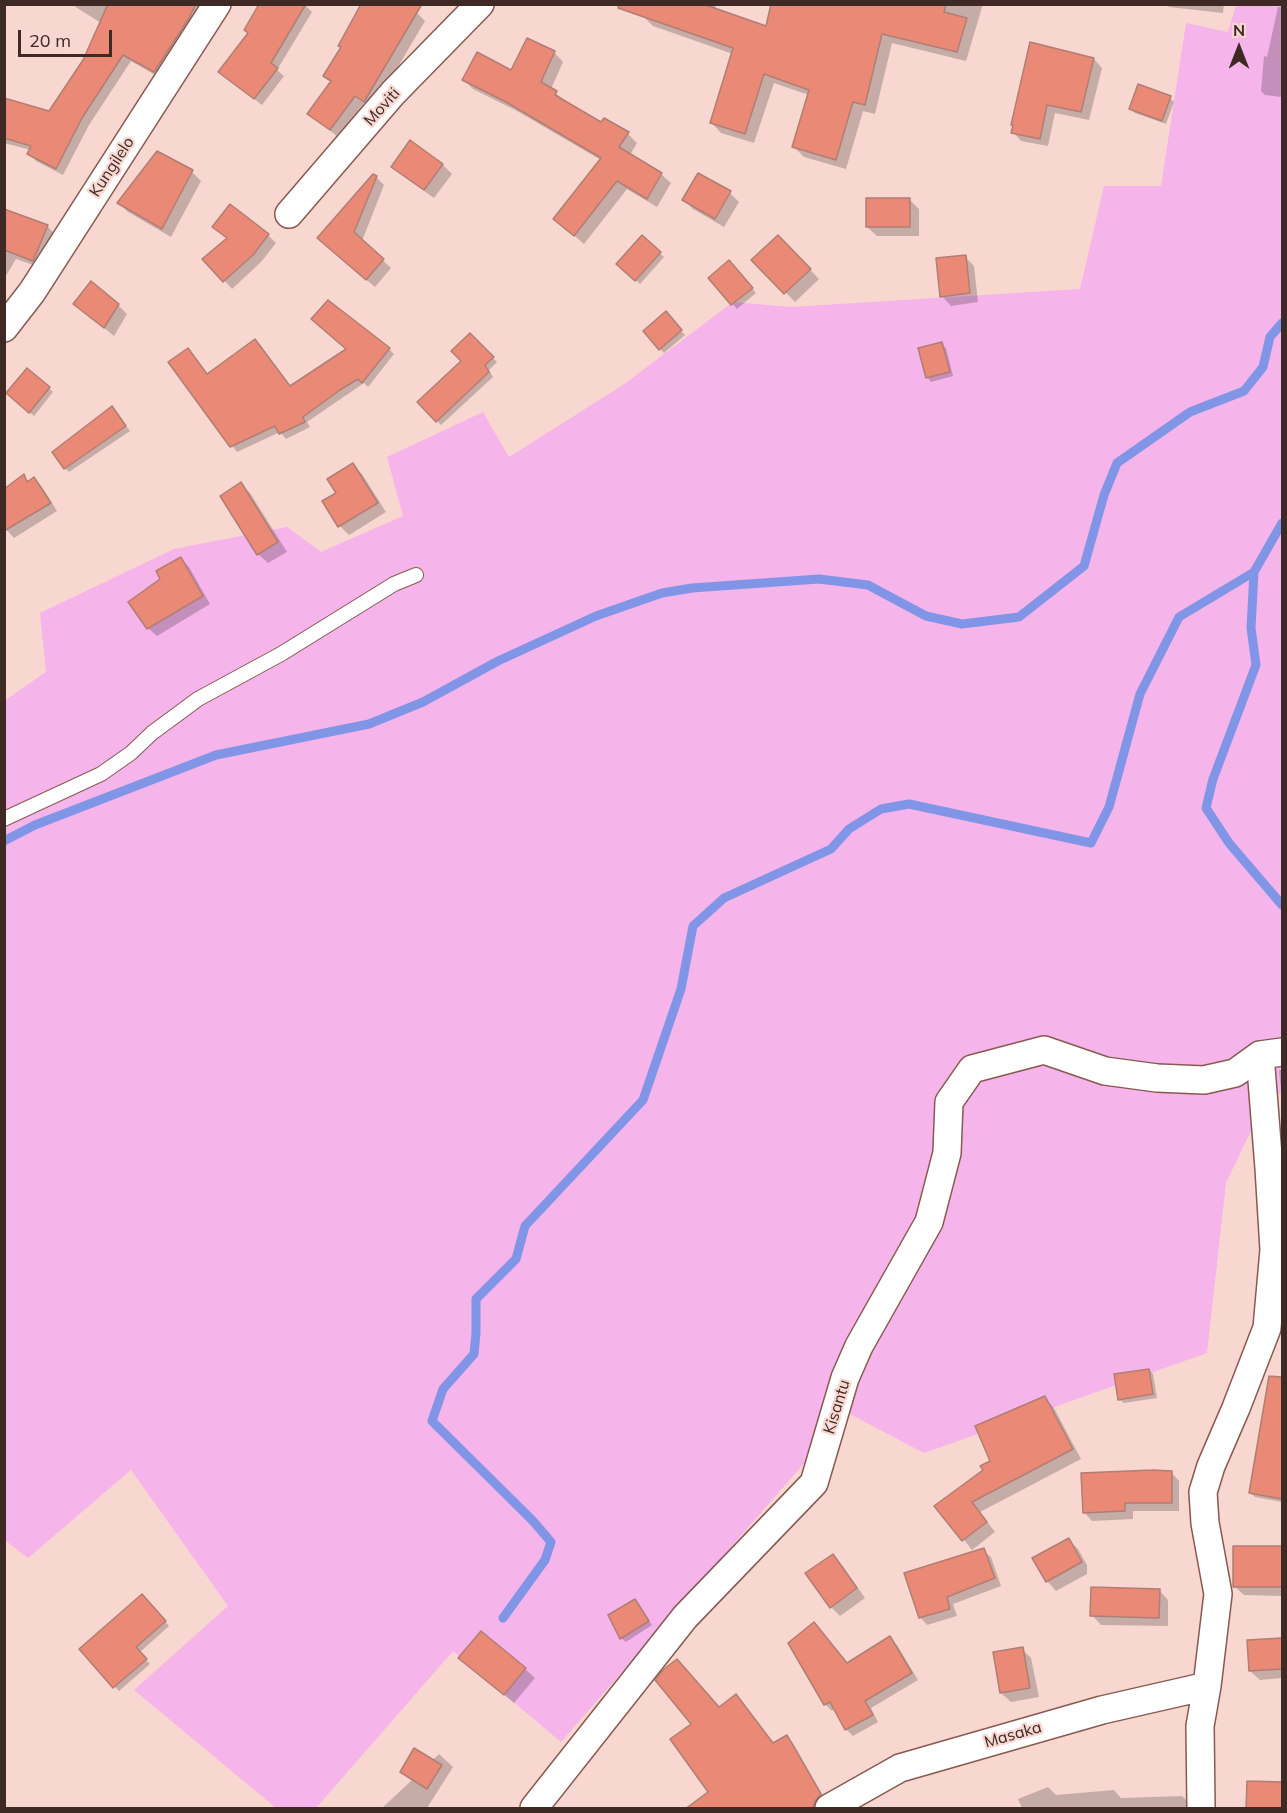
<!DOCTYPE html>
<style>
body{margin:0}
#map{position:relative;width:1287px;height:1813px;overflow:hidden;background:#f8d7d0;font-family:Mulish,sans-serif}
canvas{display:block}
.frame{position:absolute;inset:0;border:6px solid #3e2925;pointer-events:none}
.north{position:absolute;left:1209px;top:18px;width:60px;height:60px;-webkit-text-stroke:4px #f8d7d0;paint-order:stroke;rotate:0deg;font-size:16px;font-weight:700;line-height:24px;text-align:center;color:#3e2925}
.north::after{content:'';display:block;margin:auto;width:21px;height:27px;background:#3e2925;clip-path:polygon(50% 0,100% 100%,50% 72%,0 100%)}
.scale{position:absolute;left:18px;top:30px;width:94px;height:27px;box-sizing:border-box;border:3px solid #3e2925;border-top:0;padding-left:8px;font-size:18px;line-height:21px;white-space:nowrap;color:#3e2925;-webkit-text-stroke:4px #f8d7d0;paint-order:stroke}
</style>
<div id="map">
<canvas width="1287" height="1813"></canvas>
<div class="frame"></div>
<div class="north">N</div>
<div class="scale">20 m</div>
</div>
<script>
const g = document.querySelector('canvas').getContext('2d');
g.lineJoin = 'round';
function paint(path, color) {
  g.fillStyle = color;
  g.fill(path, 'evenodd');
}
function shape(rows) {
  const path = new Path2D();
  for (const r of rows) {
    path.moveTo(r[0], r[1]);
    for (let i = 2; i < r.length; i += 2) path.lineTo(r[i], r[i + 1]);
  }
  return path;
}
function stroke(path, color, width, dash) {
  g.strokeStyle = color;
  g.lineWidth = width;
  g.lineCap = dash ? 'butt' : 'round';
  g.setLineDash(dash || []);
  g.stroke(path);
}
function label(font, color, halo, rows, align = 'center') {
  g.font = font + ' Mulish,sans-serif';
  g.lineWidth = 4.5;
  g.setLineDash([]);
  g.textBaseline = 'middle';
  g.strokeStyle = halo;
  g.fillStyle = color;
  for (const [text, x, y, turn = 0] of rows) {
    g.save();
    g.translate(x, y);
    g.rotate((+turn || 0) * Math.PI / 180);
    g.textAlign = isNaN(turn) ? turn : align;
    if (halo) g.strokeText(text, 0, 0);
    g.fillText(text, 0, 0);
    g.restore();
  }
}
const green = shape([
 [1236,5,1282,5,1282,1094,1268,1095,1226,1183,1207,1353,924,1453,848,1413,561,1742,453,1651,316,1808,276,1808,134,1690,228,1606,131,1470,28,1558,5,1540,4,701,46,672,40,613,174,549,287,527,321,552,403,516,387,457,483,412,509,457,623,385,733,302,791,307,1080,289,1104,186,1161,186,1186,23,1228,32]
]);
const shadow = shape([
 [71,4,204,4,162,79,131,61,89,125,63,175,36,161,29,154,31,150,4,143,4,98,50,112,84,60,101,23],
 [304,4,312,12,277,70,284,76,262,105,220,72],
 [401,4,417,13,425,21,373,109,364,103,338,137,309,114,332,83,325,76],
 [647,4,716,4,715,10,767,28,773,4,983,4,966,61,892,43,875,114,863,111,846,169,804,157,794,147,809,95,774,83,754,143,721,133,712,123,733,54,653,26,643,16],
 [1166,4,1224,4,1223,13,1169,7],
 [1278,7,1282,7,1282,97,1265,95,1261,91,1264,56,1267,57],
 [554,52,563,62,551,89,565,101,602,124,628,134,637,143,630,155,661,174,671,183,657,207,627,189,584,244,555,219,601,160,517,111,473,89,464,80,512,72],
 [1094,59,1102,68,1089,120,1055,113,1048,146,1021,141,1013,132],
 [1170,98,1174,102,1166,124,1135,113,1130,109],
 [411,143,443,165,452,174,434,198,403,176,393,167],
 [192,172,201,181,171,237,128,212,119,203],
 [376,177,384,185,362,241,391,268,375,287,327,246],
 [730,193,739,202,724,227,693,209,684,200],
 [909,199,919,209,919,236,877,236,867,227],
 [4,210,47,226,55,234,42,268,16,259,4,279],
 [214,227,268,235,276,243,261,262,232,289,205,259,228,239],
 [642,237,664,257,640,284,618,264],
 [778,237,819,279,795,302,754,260],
 [965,257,974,266,978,302,951,306,942,296],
 [733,266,756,293,737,309,710,278],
 [75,304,118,305,127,314,114,336],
 [670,318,685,335,664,353,660,349],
 [470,335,497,362,489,370,493,377,441,425,419,402,463,361],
 [941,344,946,348,953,376,931,382,927,377],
 [389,349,394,354,368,387,364,383,307,422,310,427,286,439,280,432,237,452,170,363,188,350,208,375,290,387],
 [49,388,53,392,34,416,12,397],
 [112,408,130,431,69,472,65,468],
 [353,465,362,474,386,512,349,535,340,526,338,494],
 [24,476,29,482,34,479,42,487,57,511,14,538,4,527],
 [241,484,250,493,287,552,268,563,258,554,222,496],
 [181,559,189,567,210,604,157,636,148,628,162,580],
 [1282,1069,1282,1098,1279,1071],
 [1149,1370,1153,1374,1157,1398,1124,1403,1119,1399],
 [1282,1381,1282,1502,1255,1497,1250,1493],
 [1045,1398,1054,1408,1081,1459,980,1512,995,1532,972,1550,937,1506,985,1471],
 [1171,1472,1179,1481,1179,1511,1133,1511,1133,1519,1092,1521,1084,1512],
 [1069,1540,1078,1549,1087,1565,1087,1574,1056,1591,1047,1581,1034,1558],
 [1235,1547,1282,1547,1282,1596,1244,1595,1234,1586],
 [983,1550,991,1557,1001,1586,953,1604,957,1616,927,1625,920,1617],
 [833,1556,842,1565,865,1598,840,1616,831,1607],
 [1159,1590,1168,1600,1168,1626,1101,1625,1092,1615],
 [146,1600,169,1626,139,1653,150,1664,119,1691,81,1649],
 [635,1601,652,1625,626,1642,621,1638],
 [890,1638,897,1645,918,1680,871,1708,878,1722,853,1736,846,1729,835,1709,832,1711,825,1704,847,1664],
 [1282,1640,1282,1678,1260,1680,1250,1671,1248,1642],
 [1022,1649,1031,1658,1039,1697,1011,1702,1001,1693],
 [470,1667,525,1669,535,1678,514,1703],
 [742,1702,774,1744,787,1736,793,1743,825,1799,808,1808,710,1792,719,1709],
 [439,1754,453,1767,427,1808,382,1808,412,1780,402,1771,432,1761],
 [1048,1787,1056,1795,1114,1790,1121,1798,1182,1796,1190,1804,1190,1808,1022,1808,1018,1799]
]);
const stream = shape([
 [1254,572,1251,628,1256,665,1213,779,1206,808,1229,843,1282,905],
 [4,841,35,825,216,755,369,724,423,702,498,661,596,616,662,593,692,588,819,579,868,585,926,616,962,624,1019,617,1084,566,1104,495,1117,463,1190,412,1244,391,1263,367,1270,337,1282,323],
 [503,1618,545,1560,551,1542,533,1521,432,1421,443,1389,474,1354,476,1333,476,1299,516,1259,525,1226,643,1100,681,989,693,926,724,898,831,849,849,829,881,809,909,804,1091,843,1109,807,1140,694,1179,617,1254,572,1282,523]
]);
const building = shape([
 [108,4,196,4,189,18,154,72,123,55,82,118,56,169,27,154,31,146,4,138,4,98,49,111,83,60,108,4],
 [259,4,306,4,271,63,278,68,254,99,218,72,248,33,244,30,259,4],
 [361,4,422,4,364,102,355,96,330,130,307,114,331,81,323,76,341,47,338,46,361,4],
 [619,4,703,4,766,26,771,4,946,4,944,12,967,18,957,52,882,34,865,105,853,102,836,160,792,147,809,90,764,74,745,134,710,123,733,48,618,8,619,4],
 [527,38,555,51,541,82,557,91,555,95,601,122,604,118,629,132,619,147,662,173,647,199,617,181,574,236,553,219,601,158,506,102,462,80,477,52,511,70,527,38],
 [1030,42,1094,58,1081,112,1047,105,1040,139,1011,133,1013,125,1011,125,1030,42],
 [1138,84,1171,96,1162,121,1129,109,1138,84],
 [410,140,443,164,424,190,391,167,410,140],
 [157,151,193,170,162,229,117,203,157,151],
 [698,173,731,191,715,219,682,200,698,173],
 [373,174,377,176,354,232,384,259,366,280,317,238,373,174],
 [866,198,910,198,910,227,866,227,866,198],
 [230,204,269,234,253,255,223,282,202,259,227,238,212,227,230,204],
 [4,209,48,225,33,261,4,250,4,209],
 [642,235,661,252,635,281,616,264,642,235],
 [778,235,811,269,784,294,751,260,778,235],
 [966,255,970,293,940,297,936,258,966,255],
 [729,260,753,288,731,305,708,278,729,260],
 [91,281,119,304,104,328,73,304,91,281],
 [328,300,390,348,362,383,358,379,340,390,303,417,305,422,279,434,275,426,230,447,168,362,188,348,207,374,255,339,290,386,346,349,311,319,328,300],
 [666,311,682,330,659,350,643,331,666,311],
 [470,333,494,357,485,365,489,372,436,422,417,402,461,361,451,351,470,333],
 [942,342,950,372,926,378,918,348,942,342],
 [27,368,50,387,29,413,6,393,27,368],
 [112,406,126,426,64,469,52,452,112,406],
 [353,463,378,503,338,527,322,501,336,493,327,479,353,463],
 [24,474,27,482,34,477,51,503,4,531,4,489,24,474],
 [241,482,278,542,257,555,220,496,241,482],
 [181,557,203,596,147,629,128,602,160,579,156,571,181,557],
 [1149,1369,1153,1394,1118,1400,1114,1374,1149,1369],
 [1269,1376,1282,1377,1282,1499,1249,1493,1269,1376],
 [1045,1396,1073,1449,972,1502,987,1522,962,1541,934,1506,983,1470,980,1466,990,1461,975,1426,1045,1396],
 [1153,1470,1172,1471,1172,1503,1125,1503,1125,1511,1083,1513,1081,1473,1153,1470],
 [1069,1538,1082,1562,1046,1582,1032,1558,1069,1538],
 [1233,1546,1282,1546,1282,1587,1233,1587,1233,1546],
 [984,1548,995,1578,947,1597,950,1609,919,1618,904,1573,984,1548],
 [833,1554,857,1588,830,1608,805,1573,833,1554],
 [1091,1587,1160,1589,1159,1618,1090,1616,1091,1587],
 [142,1594,166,1621,136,1647,147,1659,113,1688,79,1649,142,1594],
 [635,1599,649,1621,620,1639,608,1615,635,1599],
 [814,1622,847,1663,890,1636,912,1673,865,1701,873,1715,845,1730,830,1702,824,1705,788,1643,814,1622],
 [481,1631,526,1668,504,1695,458,1658,481,1631],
 [1282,1638,1282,1669,1249,1671,1247,1640,1282,1638],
 [1023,1647,1030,1688,1000,1693,993,1652,1023,1647],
 [677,1659,719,1707,736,1694,773,1743,787,1735,821,1794,815,1801,813,1809,685,1809,708,1792,670,1739,691,1724,655,1680,664,1669,677,1659],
 [414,1748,442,1765,427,1789,400,1772,414,1748],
 [1247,1781,1282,1782,1282,1809,1246,1809,1247,1781]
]);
const service = shape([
 [4,819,101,774,131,753,152,733,198,699,281,654,394,584,416,575]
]);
const minor = shape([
 [289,214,393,93,480,4],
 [4,328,32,292,217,4],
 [534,1808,685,1617,814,1483,845,1378,859,1346,929,1222,947,1153,949,1102,972,1069,1044,1050,1105,1071,1157,1078,1204,1080,1235,1073,1260,1055,1282,1052],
 [829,1808,900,1768,1102,1710,1207,1686],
 [1201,1808,1200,1726,1207,1686,1218,1594,1205,1523,1203,1492,1211,1466,1236,1408,1267,1328,1274,1250,1269,1168,1260,1055]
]);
const streetNames = [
 ["Moviti",382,107,-48],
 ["Kungilelo",112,167,-57],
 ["Kisantu",837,1407,-73],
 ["Masaka",1013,1735,-16]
];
paint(green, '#f5b4ea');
paint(shadow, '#0003');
stroke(stream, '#8195e7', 9);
paint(building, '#ea8975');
stroke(building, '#b07e74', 1.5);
stroke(service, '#88594f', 16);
stroke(minor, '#88594f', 30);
stroke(service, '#fff', 14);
stroke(minor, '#fff', 27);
label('16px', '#3e2925', '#f8d7d0', streetNames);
</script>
